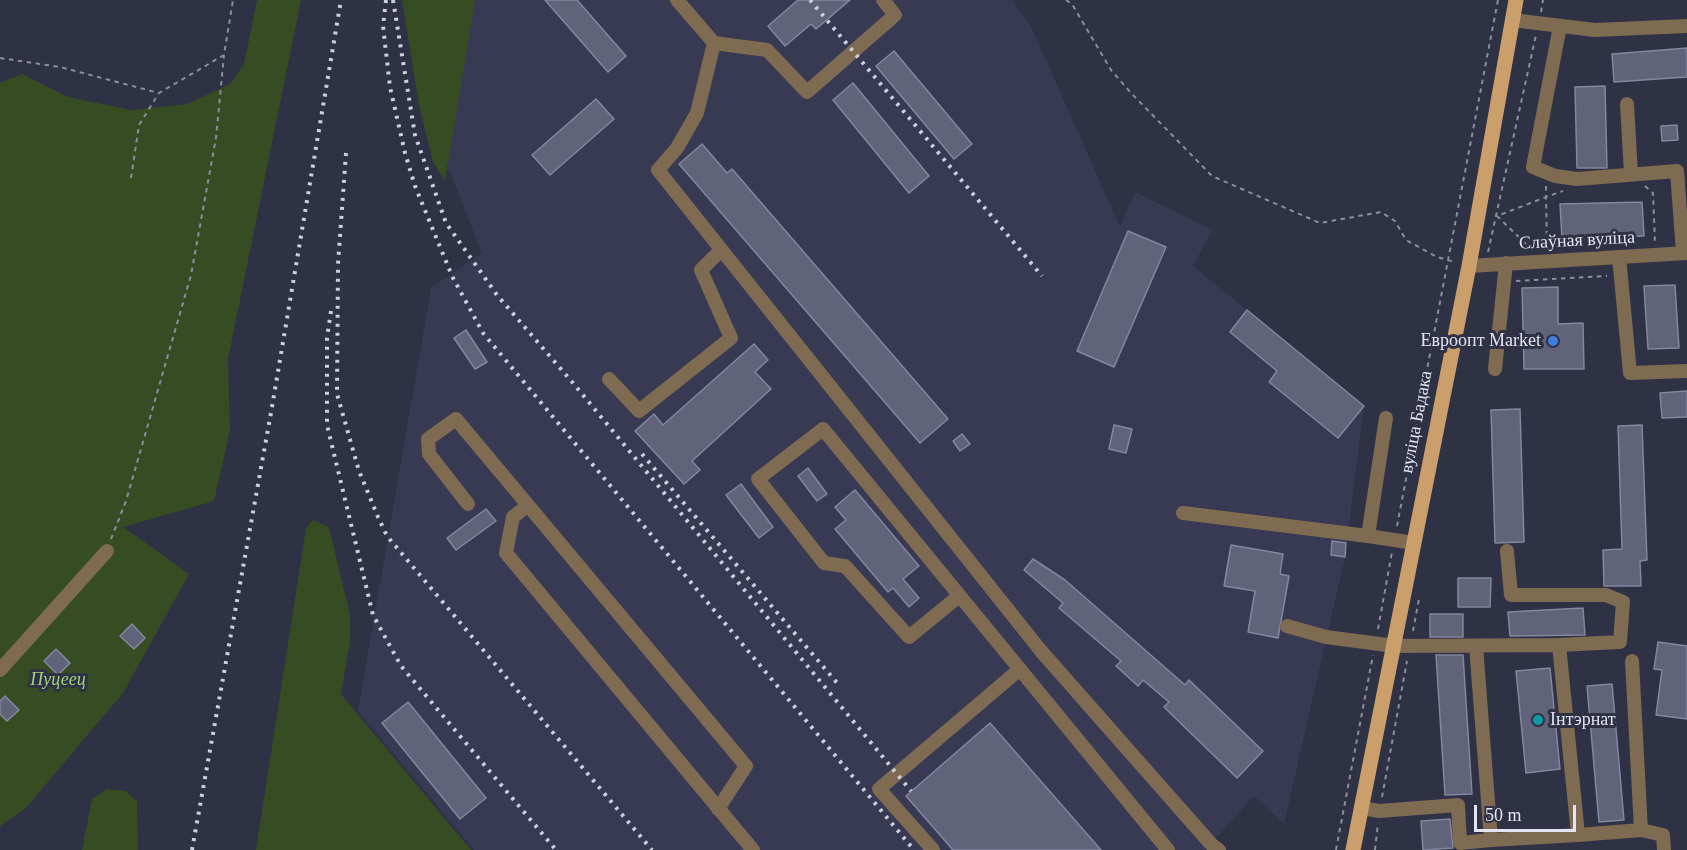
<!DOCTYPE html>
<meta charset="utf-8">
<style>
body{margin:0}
#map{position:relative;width:1687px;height:850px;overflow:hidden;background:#2f3145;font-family:"Times New Roman",serif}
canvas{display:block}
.scale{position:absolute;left:1474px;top:805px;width:102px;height:27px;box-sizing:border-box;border:3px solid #e3e5f2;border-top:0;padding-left:8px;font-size:18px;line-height:21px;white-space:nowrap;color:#e3e5f2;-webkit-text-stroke:4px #2f3145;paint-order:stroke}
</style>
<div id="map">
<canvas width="1687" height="850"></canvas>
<div class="scale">50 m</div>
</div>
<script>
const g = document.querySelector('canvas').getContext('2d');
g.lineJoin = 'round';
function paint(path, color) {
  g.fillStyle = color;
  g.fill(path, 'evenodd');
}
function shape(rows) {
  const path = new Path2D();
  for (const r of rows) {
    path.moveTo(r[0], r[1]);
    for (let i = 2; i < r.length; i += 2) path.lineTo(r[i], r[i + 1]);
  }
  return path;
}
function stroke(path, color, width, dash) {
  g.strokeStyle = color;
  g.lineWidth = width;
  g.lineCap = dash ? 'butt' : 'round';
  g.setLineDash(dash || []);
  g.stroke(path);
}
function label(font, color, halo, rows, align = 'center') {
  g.font = font + ' "Times New Roman",serif';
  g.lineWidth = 6;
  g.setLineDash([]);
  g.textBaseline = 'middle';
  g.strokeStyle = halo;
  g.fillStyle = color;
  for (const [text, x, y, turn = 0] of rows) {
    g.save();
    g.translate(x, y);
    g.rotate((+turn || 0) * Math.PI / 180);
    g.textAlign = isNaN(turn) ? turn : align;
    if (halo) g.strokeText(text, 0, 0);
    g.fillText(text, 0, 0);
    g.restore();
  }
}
const built = shape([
 [460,0,1012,0,1031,26,1120,227,1135,192,1212,230,1193,266,1364,406,1345,557,1284,824,1254,796,1205,850,474,850,358,711,431,288,482,253,441,149]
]);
const green = shape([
 [257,0,301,0,228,359,230,431,214,501,123,527,189,574,123,693,25,809,0,826,0,83,22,74,68,97,131,110,187,104,230,84,244,64],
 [402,0,475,0,445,181,433,162,419,105],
 [313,520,329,527,350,615,350,642,341,694,471,850,256,850,306,528],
 [107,789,126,791,137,801,138,850,82,850,92,799]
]);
const building = shape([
 [545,0,577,0,626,56,608,72,545,0],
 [798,0,850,0,816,29,811,24,785,46,768,26,798,0],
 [1687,48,1687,77,1614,82,1612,54,1687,48],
 [894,51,972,144,954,159,876,66,894,51],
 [853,83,929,176,909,193,833,100,853,83],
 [1605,86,1607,168,1577,168,1575,87,1605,86],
 [596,99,614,119,550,175,532,155,596,99],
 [1677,125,1678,140,1662,141,1661,126,1677,125],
 [702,144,727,173,732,169,948,419,920,443,679,164,702,144],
 [1642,202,1644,236,1562,239,1560,204,1642,202],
 [1128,231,1166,247,1114,367,1077,351,1128,231],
 [1675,285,1679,348,1648,349,1644,286,1675,285],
 [1558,287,1558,324,1583,323,1584,369,1524,369,1522,288,1558,287],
 [1247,310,1364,406,1338,438,1269,382,1277,371,1230,332,1247,310],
 [466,330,487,362,475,369,454,338,466,330],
 [754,344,768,360,755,372,771,389,692,461,700,470,684,484,635,431,654,414,663,425,754,344],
 [1687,391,1687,417,1662,418,1660,393,1687,391],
 [1520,409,1524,542,1495,543,1491,410,1520,409],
 [1114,425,1132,429,1126,453,1109,449,1114,425],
 [1642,425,1647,560,1640,561,1641,586,1604,586,1603,550,1622,549,1618,426,1642,425],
 [962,434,970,444,960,451,953,441,962,434],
 [808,468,827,494,817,501,798,476,808,468],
 [741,484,773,527,759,538,726,495,741,484],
 [855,490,919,566,903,579,919,598,909,607,893,588,888,592,835,529,846,520,835,507,855,490],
 [486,509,496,521,456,550,447,538,486,509],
 [1332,541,1346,543,1345,557,1331,555,1332,541],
 [1231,545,1283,554,1280,574,1289,576,1278,638,1248,632,1255,591,1224,586,1231,545],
 [1033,559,1065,580,1185,685,1189,680,1263,751,1237,778,1164,707,1169,702,1143,680,1138,686,1116,666,1121,661,1059,608,1063,603,1024,570,1033,559],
 [1458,578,1491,578,1490,607,1458,607,1458,578],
 [1583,608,1585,635,1510,636,1508,612,1583,608],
 [1430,614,1463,614,1463,637,1430,637,1430,614],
 [132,624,145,638,134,649,120,636,132,624],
 [1658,642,1687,646,1687,719,1656,715,1662,670,1654,669,1658,642],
 [56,649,70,663,58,675,44,661,56,649],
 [1436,655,1463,655,1472,794,1445,795,1436,655],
 [1550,668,1560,769,1526,773,1516,671,1550,668],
 [1612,684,1624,820,1599,822,1587,686,1612,684],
 [5,696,19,710,7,721,0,714,0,701,5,696],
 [408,702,486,798,460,819,382,723,408,702],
 [990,723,1101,850,953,850,906,796,990,723],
 [1450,819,1453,848,1423,850,1421,821,1450,819]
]);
const path = shape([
 [1066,0,1072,4,1111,70,1131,93,1212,176,1320,223,1381,212,1395,221,1406,240,1437,257,1455,262],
 [1541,12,1543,0],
 [0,58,60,67,159,93,224,55,233,0],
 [131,178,139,125,159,93],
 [1546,186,1546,197,1547,245,1528,246,1497,216,1546,197,1563,191],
 [1645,186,1653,193,1655,243],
 [1488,252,1536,35],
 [1516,281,1607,276],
 [1397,526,1498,0],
 [111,539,126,501,191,275,216,138,224,55],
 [1378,629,1392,552],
 [1413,631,1419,599],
 [1382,797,1407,661],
 [1336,850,1373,655],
 [1375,850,1378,823]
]);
const minor = shape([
 [677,0,714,43,697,113,677,148,658,170,1041,651,1211,844,1219,850],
 [1512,20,1595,30,1687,26],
 [1560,26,1533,167,1555,176,1577,179,1677,171,1683,253],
 [714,43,767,50,807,92,895,15,883,0],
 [1627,104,1631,174],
 [1619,257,1630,373,1687,371],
 [1469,266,1687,253],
 [1495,369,1506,263],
 [609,379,639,411,731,338,701,270,721,250],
 [1386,418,1368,536,1414,543],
 [468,504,429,454,428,439,456,419,746,766,718,809],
 [527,506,513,517,506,553,753,850],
 [1183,513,1368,536],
 [959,596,909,637,845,566,824,563,758,479,823,429,1168,850],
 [1287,626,1326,637,1395,646,1559,645,1620,642,1623,602,1606,595,1511,595,1507,551],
 [1559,645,1578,835,1641,830,1632,661],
 [1476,646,1491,840,1578,835],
 [0,670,107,551],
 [1362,808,1379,811,1458,805,1460,843,1491,840],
 [1641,830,1663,835,1664,850],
 [933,850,879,789,1020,669]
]);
const major = shape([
 [1353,850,1469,266,1516,0]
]);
const rail = shape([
 [386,0,383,26,390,87,405,153,415,186,452,276,483,333,914,850],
 [393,0,415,135,446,223,497,295,573,383,911,791],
 [810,0,1042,276],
 [346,153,338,264,337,394,359,471,378,517,387,536,652,850],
 [331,311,327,338,327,425,373,615,401,666,556,850],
 [642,454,838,684],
 [192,850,272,407,341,0]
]);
const markers = [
 [1553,341,6,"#3f7fe0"],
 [1538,720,6,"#0f9aa8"]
];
const streetNames = [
 ["Слаўная вуліца",1577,241,-3],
 ["вуліца Бадака",1417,422,-79]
];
const poiNames = [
 ["Евроопт Market",1541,341],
 ["Інтэрнат",1550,720,"left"]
];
const parkNames = [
 ["Пуцеец",58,680]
];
paint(built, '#383a54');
paint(green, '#364d23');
paint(building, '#606379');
stroke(building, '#83879f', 1.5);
stroke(path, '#8c8e9f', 2, [4.5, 4.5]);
stroke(minor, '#7f6a52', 14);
stroke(major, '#cb9f6c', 15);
stroke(rail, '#ced0de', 4, [3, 6]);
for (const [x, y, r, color] of markers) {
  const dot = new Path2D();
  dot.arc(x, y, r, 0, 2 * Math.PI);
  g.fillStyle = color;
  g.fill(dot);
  stroke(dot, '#2f3145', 2);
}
label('18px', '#e3e5f2', '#2f3145', streetNames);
label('18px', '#e3e5f2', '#2f3145', poiNames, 'right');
label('italic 18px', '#a0d379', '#2f3145', parkNames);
</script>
